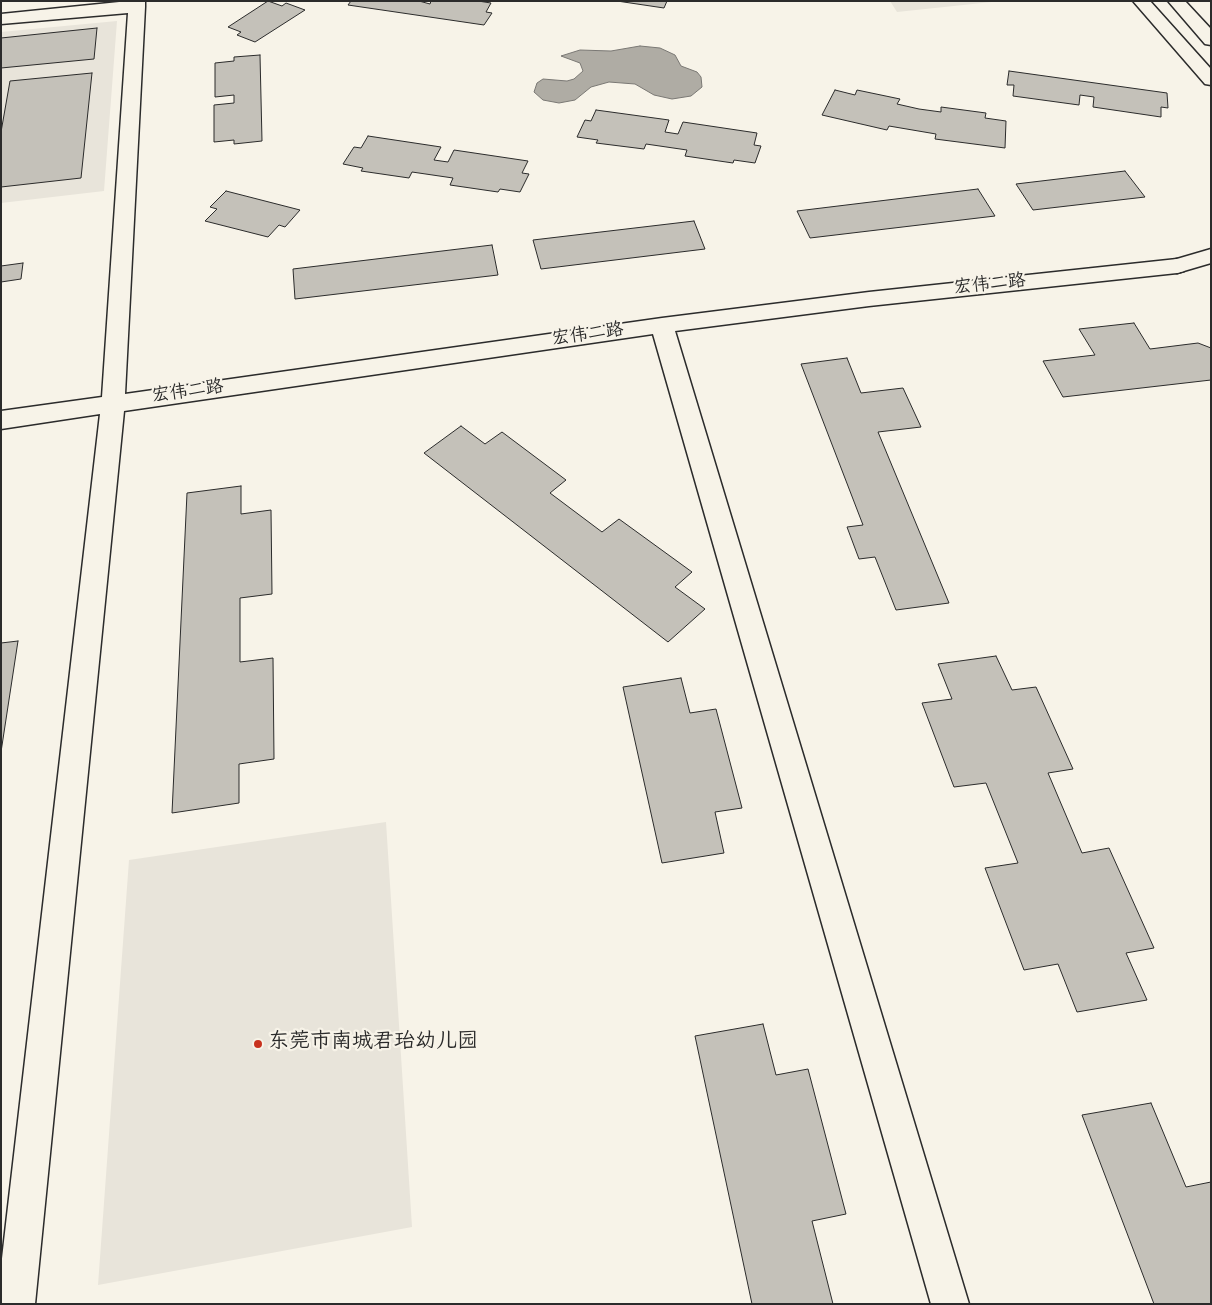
<!DOCTYPE html>
<meta charset="utf-8">
<style>
body{margin:0}
#map{position:relative;width:1212px;height:1305px;overflow:hidden;background:#f7f3e8;font-family:"Indie Flower",sans-serif}
canvas{display:block}
.frame{position:absolute;inset:0;border:2px solid #2b2b2b;pointer-events:none}
</style>
<div id="map">
<canvas width="1212" height="1305"></canvas>
<div class="frame"></div>
</div>
<script>
const g = document.querySelector('canvas').getContext('2d');
g.lineJoin = 'round';
function paint(path, color) {
  g.fillStyle = color;
  g.fill(path, 'evenodd');
}
function shape(rows) {
  const path = new Path2D();
  for (const r of rows) {
    path.moveTo(r[0], r[1]);
    for (let i = 2; i < r.length; i += 2) path.lineTo(r[i], r[i + 1]);
  }
  return path;
}
function stroke(path, color, width, dash) {
  g.strokeStyle = color;
  g.lineWidth = width;
  g.lineCap = dash ? 'butt' : 'round';
  g.setLineDash(dash || []);
  g.stroke(path);
}
function label(font, color, halo, rows, align = 'center') {
  g.font = font + ' "Indie Flower","LXGW WenKai TC",sans-serif';
  g.lineWidth = 4.5;
  g.setLineDash([]);
  g.textBaseline = 'middle';
  g.strokeStyle = halo;
  g.fillStyle = color;
  for (const [text, x, y, turn = 0] of rows) {
    g.save();
    g.translate(x, y);
    g.rotate((+turn || 0) * Math.PI / 180);
    g.textAlign = isNaN(turn) ? turn : align;
    if (halo) g.strokeText(text, 0, 0);
    g.fillText(text, 0, 0);
    g.restore();
  }
}
const built = shape([
 [890,1,1001,1,897,12],
 [117,21,104,191,1,203,1,32],
 [386,822,412,1227,98,1285,129,860]
]);
const water = shape([
 [640,46,660,48,675,55,681,66,697,72,701,77,702,87,691,96,672,99,654,95,635,84,609,82,591,87,575,100,559,103,543,100,534,92,537,83,543,79,567,81,574,79,583,71,580,63,561,56,580,50,611,51,640,46]
]);
const building = shape([
 [268,1,282,6,286,3,305,10,255,42,237,35,241,32,228,27,268,1],
 [351,1,419,1,430,4,431,1,478,1,491,3,486,12,492,13,484,25,348,5,351,1],
 [617,1,667,1,664,8,617,1],
 [97,28,94,59,1,68,1,38,97,28],
 [260,55,262,141,234,144,234,140,214,142,214,105,234,103,234,95,215,97,215,63,234,61,234,57,260,55],
 [1009,71,1167,93,1168,108,1161,107,1161,117,1093,107,1094,97,1080,95,1079,105,1013,96,1014,85,1007,85,1009,71],
 [92,73,81,178,1,187,1,132,10,81,92,73],
 [835,90,855,95,857,90,900,99,897,104,919,109,941,112,941,107,986,113,985,118,1006,121,1005,148,935,139,936,134,889,126,887,130,822,115,835,90],
 [596,110,669,120,665,132,678,134,683,122,757,133,754,145,761,146,755,163,734,160,733,163,685,156,687,150,646,144,644,149,596,143,598,140,577,137,585,120,591,121,596,110],
 [368,136,441,147,434,160,448,162,454,150,528,161,522,173,529,174,520,192,500,189,498,192,450,185,453,178,412,172,409,178,361,171,363,168,343,164,354,147,361,148,368,136],
 [1125,171,1145,197,1033,210,1016,184,1125,171],
 [978,189,995,216,810,238,797,211,978,189],
 [226,191,300,210,285,227,279,225,268,237,205,221,217,209,210,207,226,191],
 [694,221,705,249,541,269,533,240,694,221],
 [492,245,498,275,295,299,293,269,492,245],
 [23,263,21,279,1,282,1,266,23,263],
 [1134,323,1150,349,1198,343,1211,348,1211,380,1063,397,1043,361,1095,355,1079,329,1134,323],
 [847,358,861,393,903,388,921,427,878,432,949,603,896,610,875,557,859,559,847,527,863,525,801,364,847,358],
 [461,426,485,444,502,432,566,480,550,493,602,532,619,519,692,572,675,587,705,609,668,642,424,453,461,426],
 [241,486,241,514,271,510,272,594,240,598,240,662,273,658,274,759,239,764,239,803,172,813,187,493,241,486],
 [18,641,1,752,1,643,18,641],
 [996,656,1012,690,1036,687,1073,769,1048,773,1082,853,1109,848,1154,948,1126,953,1147,1000,1077,1012,1058,964,1024,970,985,868,1018,863,986,783,954,787,922,703,952,699,938,664,996,656],
 [681,678,690,713,716,709,742,808,715,812,724,853,662,863,623,687,681,678],
 [763,1024,776,1075,808,1069,846,1214,812,1221,833,1304,752,1304,695,1036,763,1024],
 [1151,1103,1186,1187,1211,1182,1211,1304,1154,1304,1082,1115,1151,1103]
]);
const minor = shape([
 [129,1,145,1,145,7,125,394,662,318,869,292,1177,259,1184,261,1188,266,1184,271,1177,273,869,306,675,331,969,1304,931,1304,653,334,124,411,35,1304,1,1304,1,1267,100,414,1,429,1,411,102,397,128,13,1,24,1,14,129,1]
]);
const tertiary = shape([
 [1211,249,1211,263,1177,273,1170,271,1166,266,1170,261,1211,249]
]);
const secondary = shape([
 [1133,1,1150,1,1211,69,1211,85,1205,84,1133,1],
 [1168,1,1185,1,1211,29,1211,45,1205,44,1168,1]
]);
const markers = [
 [258,1044,5,"#c8321e"]
];
const streetNames = [
 ["宏伟二路",990,286,-6],
 ["宏伟二路",588,336,-8],
 ["宏伟二路",188,393,-8]
];
const nearPoinames = [
 ["东莞市南城君珆幼儿园",268,1044]
];
paint(built, '#e8e4da');
paint(water, '#afaca4');
stroke(water, '#7a7874', 1);
paint(building, '#c4c1b9');
stroke(building, '#2b2b2b', 1);
stroke(minor, '#2b2b2b', 3);
stroke(tertiary, '#2b2b2b', 3);
stroke(secondary, '#2b2b2b', 3);
paint(minor, '#f7f3e8');
paint(tertiary, '#f7f3e8');
paint(secondary, '#f7f3e8');
for (const [x, y, r, color] of markers) {
  const dot = new Path2D();
  dot.arc(x, y, r, 0, 2 * Math.PI);
  g.fillStyle = color;
  g.fill(dot);
  stroke(dot, '#f7f3e8', 2);
}
label('18px', '#2b2b2b', '#f7f3e8', streetNames);
label('21px', '#2b2b2b', '#f7f3e8', nearPoinames, 'left');
</script>
